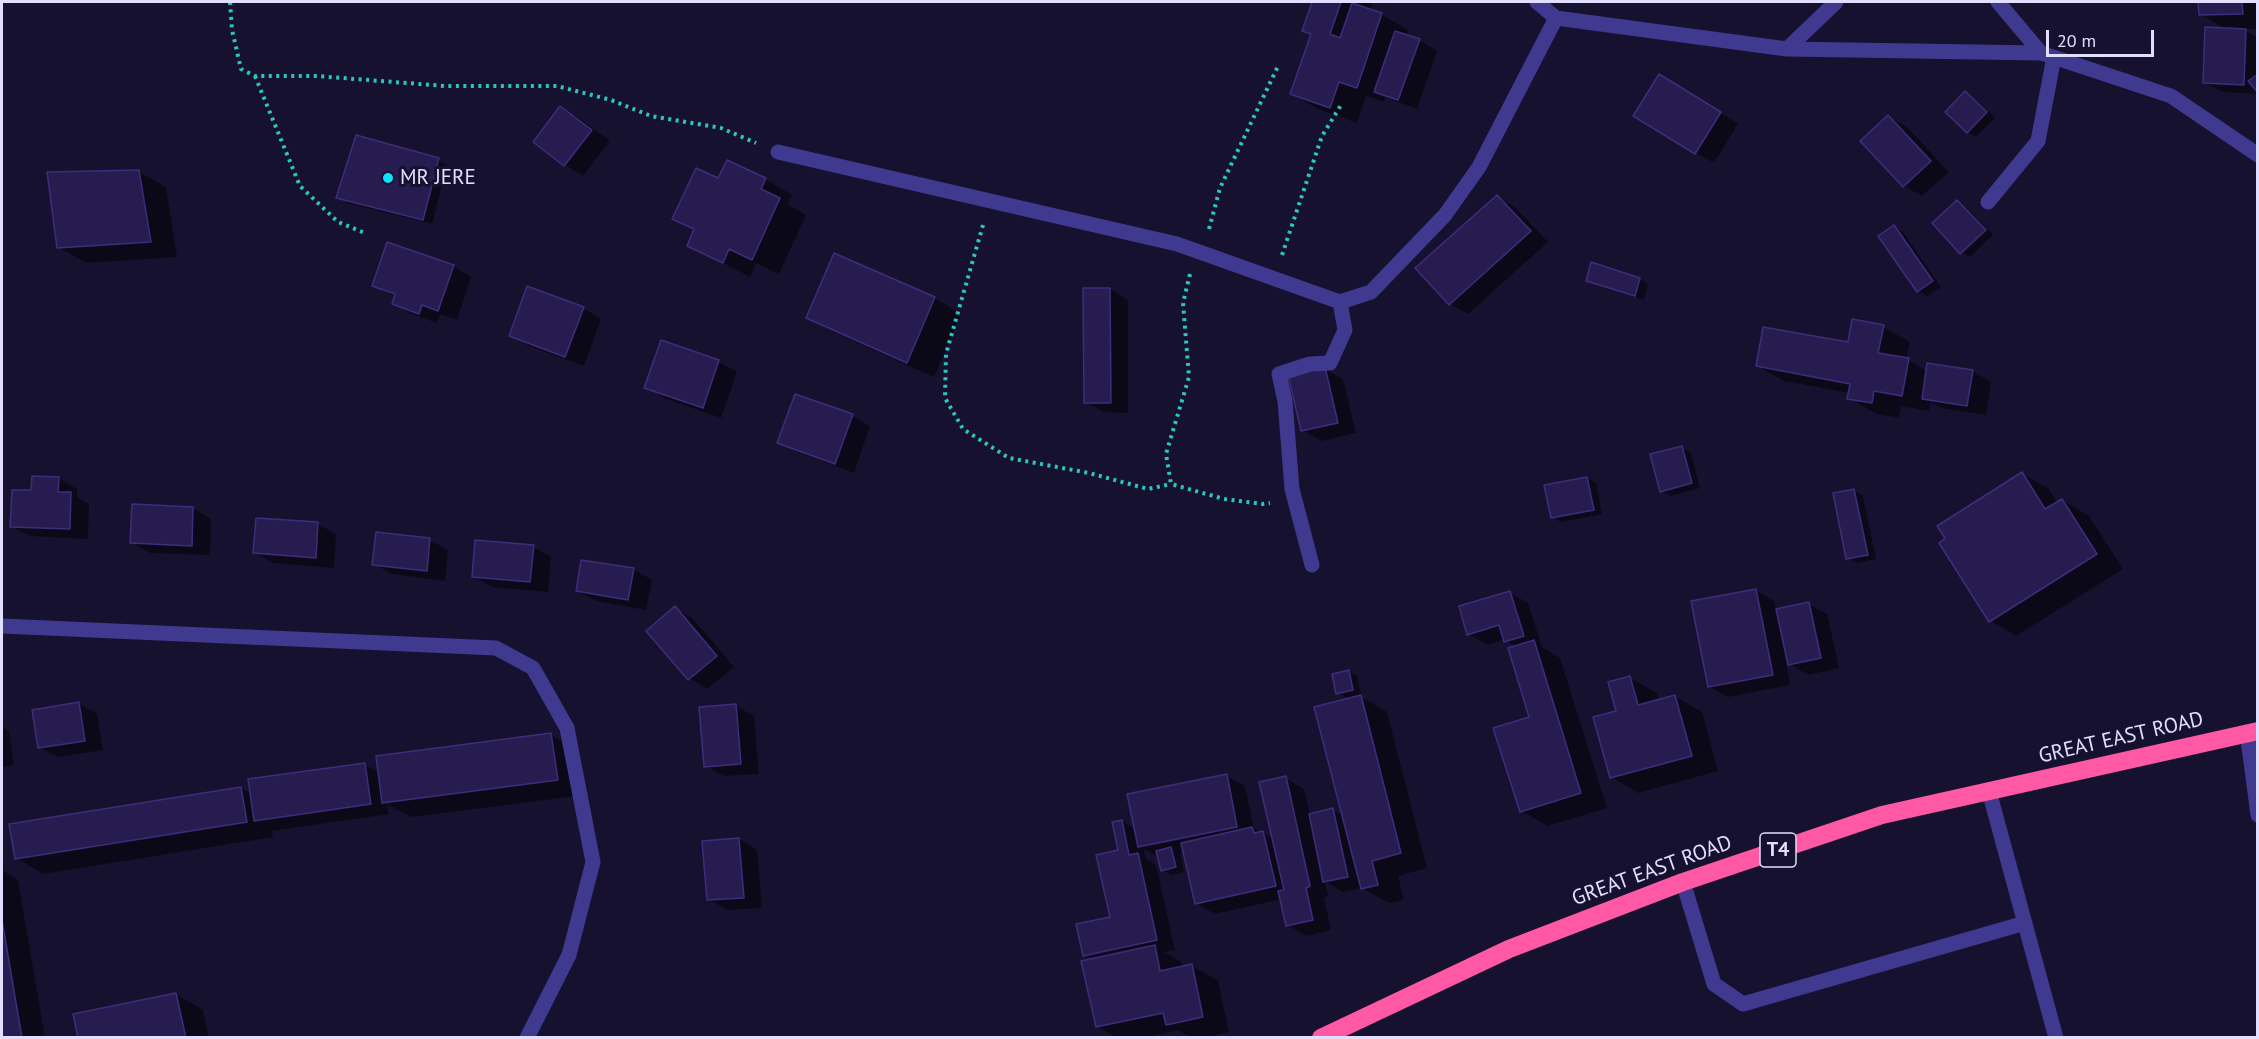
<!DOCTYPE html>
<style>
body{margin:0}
#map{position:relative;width:2259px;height:1039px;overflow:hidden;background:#16112e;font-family:"PT Sans",sans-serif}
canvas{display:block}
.frame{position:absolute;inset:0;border:3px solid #e2deff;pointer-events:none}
.scale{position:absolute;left:2046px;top:30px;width:108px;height:27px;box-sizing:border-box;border:3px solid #e2deff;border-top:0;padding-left:8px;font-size:18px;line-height:21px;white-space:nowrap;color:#e2deff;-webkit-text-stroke:4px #16112e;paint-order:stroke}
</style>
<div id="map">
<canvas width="2259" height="1039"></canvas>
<div class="frame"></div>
<div class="scale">20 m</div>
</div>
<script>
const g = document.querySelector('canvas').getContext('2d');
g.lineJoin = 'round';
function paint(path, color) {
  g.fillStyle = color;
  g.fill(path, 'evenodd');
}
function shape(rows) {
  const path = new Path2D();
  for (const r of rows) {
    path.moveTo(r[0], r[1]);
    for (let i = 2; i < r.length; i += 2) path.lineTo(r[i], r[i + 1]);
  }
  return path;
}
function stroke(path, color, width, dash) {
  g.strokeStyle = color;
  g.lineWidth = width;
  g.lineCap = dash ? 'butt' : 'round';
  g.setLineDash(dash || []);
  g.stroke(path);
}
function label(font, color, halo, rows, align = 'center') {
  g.font = font + ' "PT Sans",sans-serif';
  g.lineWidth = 6;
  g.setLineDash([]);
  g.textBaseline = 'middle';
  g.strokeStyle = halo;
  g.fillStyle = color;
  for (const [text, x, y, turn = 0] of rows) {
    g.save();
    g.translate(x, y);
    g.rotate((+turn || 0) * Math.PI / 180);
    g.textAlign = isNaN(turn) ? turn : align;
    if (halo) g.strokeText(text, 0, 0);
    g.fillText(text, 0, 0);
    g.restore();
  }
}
const shadow = shape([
 [1313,2,1373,2,1370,11,1381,14,1408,30,1406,36,1419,40,1437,51,1417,109,1385,97,1384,102,1366,96,1357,123,1318,109,1292,94,1312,35,1304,30],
 [2200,2,2258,2,2258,29,2243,29,2258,38,2258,94,2223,92,2204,82,2227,30,2200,14],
 [1678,86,1738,124,1714,163,1695,152],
 [1965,93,1974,98,1995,118,1976,137,1968,132],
 [561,108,579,118,610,141,583,176,565,165,535,142],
 [1889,117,1907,127,1949,172,1922,196,1904,186],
 [438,160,447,165,432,224,347,203,338,198],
 [139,172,166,187,177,257,86,263,59,247],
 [765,179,792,195,787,204,806,215,779,274,756,263,750,277,689,245,695,231,673,219],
 [1497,197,1515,207,1548,242,1468,314,1450,304],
 [1957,202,1966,207,1993,235,1970,257,1961,252],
 [1894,227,1903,232,1941,287,1927,296,1918,291],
 [835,255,935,298,961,314,934,377,835,333,808,318],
 [453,266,471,277,457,320,441,314,437,323,412,314,394,304,396,297,373,285],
 [1640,279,1648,284,1644,300,1596,285,1588,280],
 [1110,289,1128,300,1128,413,1104,412,1085,402],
 [583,308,601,319,584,366,529,346,511,336],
 [1883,327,1910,342,1906,359,1927,371,1972,371,1991,382,1986,415,1942,408,1930,402,1929,411,1901,406,1899,418,1876,414,1849,398,1850,393,1784,381,1758,366,1849,344],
 [662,342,719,362,737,372,721,418,664,398,646,387],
 [1325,369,1343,379,1356,433,1321,441,1302,430],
 [852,416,870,426,854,473,798,452,779,442],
 [1682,448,1691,453,1700,488,1670,496,1661,491],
 [2022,474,2049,489,2057,503,2062,500,2089,516,2123,569,2016,636,1990,620],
 [59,478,77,489,77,497,89,504,88,539,30,536,11,526,32,492],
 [1587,478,1596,483,1602,514,1561,522,1552,517],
 [1854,490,1863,496,1876,559,1857,563,1848,558],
 [193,508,211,519,210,555,150,553,131,542],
 [257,519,318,524,336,534,334,568,273,563,255,552],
 [430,540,448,550,445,581,392,574,374,564],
 [533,547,551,557,548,592,492,587,473,576],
 [633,569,652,580,646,610,596,601,577,591],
 [1755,590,1774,601,1776,610,1808,604,1827,614,1839,668,1808,675,1786,662,1790,685,1728,697,1709,686],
 [1510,593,1528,603,1542,647,1560,658,1607,808,1548,826,1521,811,1531,718,1516,647,1505,639,1487,645,1469,634],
 [675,608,693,619,734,667,707,689,689,678],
 [1348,671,1357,676,1361,694,1358,695,1387,712,1427,868,1398,876,1404,900,1389,903,1362,888,1343,892,1325,881,1328,896,1324,898,1331,930,1306,936,1288,925,1282,899,1215,914,1196,903,1184,851,1180,852,1184,872,1171,875,1162,870,1158,857,1144,849,1146,859,1156,865,1175,950,1164,952,1181,962,1182,967,1191,965,1218,981,1229,1032,1202,1038,1191,1038,1178,1030,1144,1038,1117,1038,1097,1026,1093,960,1085,955,1112,919,1122,821,1136,829,1227,776,1245,786,1254,829,1274,839,1285,778,1304,789,1310,815,1333,810,1344,816,1349,699,1338,693],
 [1630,678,1657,693,1659,701,1675,696,1702,712,1718,771,1638,793,1611,777,1617,712],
 [79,704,97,714,103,750,58,757,39,747],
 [736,706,754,716,759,774,724,776,706,766],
 [2,727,9,731,14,765,2,767],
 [551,735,578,750,584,795,411,817,387,804,389,814,272,831,273,837,43,874,16,858,241,788,252,794,365,765,380,773],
 [739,839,757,850,762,908,727,910,708,899],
 [2,870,18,880,45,1038,2,1038],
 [176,994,203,1010,209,1038,80,1038]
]);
const building = shape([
 [1312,2,1341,2,1330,34,1340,38,1352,3,1382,13,1357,88,1339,82,1330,108,1290,94,1311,34,1302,31,1312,2],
 [2198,2,2242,2,2243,14,2199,15,2198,2],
 [2205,27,2246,29,2244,85,2203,83,2205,27],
 [1395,31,1420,39,1398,100,1374,92,1395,31],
 [1659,74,1721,112,1695,154,1633,116,1659,74],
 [2258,74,2258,93,2248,81,2258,74],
 [1965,91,1987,112,1967,133,1945,112,1965,91],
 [560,106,592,130,564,166,533,142,560,106],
 [1888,115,1931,161,1903,187,1860,141,1888,115],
 [356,135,439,158,423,220,336,198,356,135],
 [727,160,766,178,761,189,780,198,752,260,729,249,723,263,687,246,694,229,672,219,696,168,718,178,727,160],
 [139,170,151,242,57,248,47,172,139,170],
 [1497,195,1531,231,1449,305,1415,268,1497,195],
 [1957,200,1986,230,1960,254,1932,223,1957,200],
 [1894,225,1933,281,1917,292,1878,236,1894,225],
 [387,242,454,265,438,311,422,305,419,314,392,304,395,294,372,286,387,242],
 [834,253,935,297,907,363,806,318,834,253],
 [1591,262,1640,278,1635,296,1586,281,1591,262],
 [527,286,584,307,565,357,509,336,527,286],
 [1083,288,1110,288,1111,403,1084,403,1083,288],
 [1852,319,1884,325,1878,353,1909,358,1902,396,1874,391,1872,403,1847,399,1850,384,1756,366,1763,327,1848,342,1852,319],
 [661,340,719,360,703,408,644,388,661,340],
 [1927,363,1973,370,1967,406,1922,399,1927,363],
 [1325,367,1338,423,1301,431,1288,375,1325,367],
 [795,394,853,414,835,464,777,443,795,394],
 [1682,446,1692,483,1660,492,1650,454,1682,446],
 [2022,472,2045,509,2062,499,2097,554,1989,622,1939,543,1945,538,1937,526,2022,472],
 [32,476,59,477,58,492,71,492,70,529,10,527,12,490,31,490,32,476],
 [1587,477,1594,510,1551,518,1544,485,1587,477],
 [1854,489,1868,555,1846,559,1833,493,1854,489],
 [132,504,193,507,192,546,130,543,132,504],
 [256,518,318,522,316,558,253,553,256,518],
 [376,532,430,538,427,571,372,565,376,532],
 [475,540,534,545,530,582,472,577,475,540],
 [581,560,634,568,628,600,576,591,581,560],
 [1756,589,1773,675,1708,687,1691,601,1756,589],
 [1510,591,1524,636,1504,642,1499,625,1467,635,1459,606,1510,591],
 [1809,602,1821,658,1788,665,1776,609,1809,602],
 [675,606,717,656,688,680,646,631,675,606],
 [1534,640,1581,793,1520,812,1493,728,1529,717,1508,648,1534,640],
 [1349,670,1353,690,1336,694,1332,674,1349,670],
 [1630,676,1638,705,1675,695,1692,756,1610,778,1593,717,1616,711,1608,682,1630,676],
 [1361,695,1401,853,1372,861,1378,885,1361,889,1314,707,1361,695],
 [79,702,85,741,38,748,32,710,79,702],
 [736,704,741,764,704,767,699,707,736,704],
 [551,733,558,780,382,803,376,756,551,733],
 [365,763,371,804,254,821,248,779,365,763],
 [1227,774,1237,827,1138,847,1127,794,1227,774],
 [1286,776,1310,886,1306,888,1313,920,1286,926,1278,891,1284,890,1259,782,1286,776],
 [241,787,247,822,15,859,9,824,241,787],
 [1333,808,1348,877,1323,882,1309,814,1333,808],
 [1122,820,1129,855,1138,853,1157,940,1083,956,1076,924,1110,917,1096,855,1118,850,1112,822,1122,820],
 [1252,827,1254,833,1263,831,1276,886,1195,904,1181,843,1252,827],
 [739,838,744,898,707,900,702,841,739,838],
 [1171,847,1176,867,1161,871,1156,851,1171,847],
 [2,920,22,1038,2,1038,2,920],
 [1155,945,1160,971,1192,964,1203,1017,1166,1025,1163,1013,1096,1027,1081,961,1155,945],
 [176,993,186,1038,78,1038,73,1014,176,993]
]);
const path = shape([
 [230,2,232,30,241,69,255,76,317,76,445,86,557,86,611,100,651,116,721,128,756,143],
 [255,76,300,186,338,222,365,233],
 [983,225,946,354,945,398,963,429,1009,458,1089,473,1148,489,1171,484],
 [1209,229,1220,188,1279,64],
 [1282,255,1322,136,1341,105],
 [1190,274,1183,303,1189,377,1166,454,1171,484,1224,499,1263,504,1270,503]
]);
const minor = shape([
 [1537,2,1556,18,1787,49,2041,53,2171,96,2258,155],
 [1998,2,2041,53],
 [1787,49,1836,2],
 [778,152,1177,244,1340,302,1371,292,1445,215,1479,167,1556,18],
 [1988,202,2038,141,2054,57],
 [1312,565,1292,489,1285,401,1279,374,1310,364,1330,363,1345,330,1340,302],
 [2,626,496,648,533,668,567,728,593,862,569,955,527,1038],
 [2247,732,2258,815],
 [1989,791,2056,1038],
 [1683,882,1714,984,1743,1004,2025,923]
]);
const highway = shape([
 [1321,1038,1509,949,1683,882,1882,815,2258,731]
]);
const markers = [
 [388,178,6,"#0ae2ff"]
];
const shields = [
 [1778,850,36]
];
const shieldNames = [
 ["T4",1778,850]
];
const poiNames = [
 ["MR JERE",400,178]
];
const streetNames = [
 ["GREAT EAST ROAD",2121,738,-13],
 ["GREAT EAST ROAD",1652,871,-20]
];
paint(shadow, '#0007');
paint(building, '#271c50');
stroke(building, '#3e2d7d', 1.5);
stroke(path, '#2cc5bf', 4, [3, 4.5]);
stroke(minor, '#3f3a8f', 15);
stroke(highway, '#ff59a5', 18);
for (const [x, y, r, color] of markers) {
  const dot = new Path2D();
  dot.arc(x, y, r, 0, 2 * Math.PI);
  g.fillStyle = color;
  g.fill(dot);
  stroke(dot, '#16112e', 2);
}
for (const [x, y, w] of shields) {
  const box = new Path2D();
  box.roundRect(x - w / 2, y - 17, w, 34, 4.5);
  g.fillStyle = '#16112e';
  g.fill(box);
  stroke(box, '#e2deff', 1.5);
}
label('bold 20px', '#e2deff', null, shieldNames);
label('21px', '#e2deff', '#16112e', poiNames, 'left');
label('21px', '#e2deff', '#16112e', streetNames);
</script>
